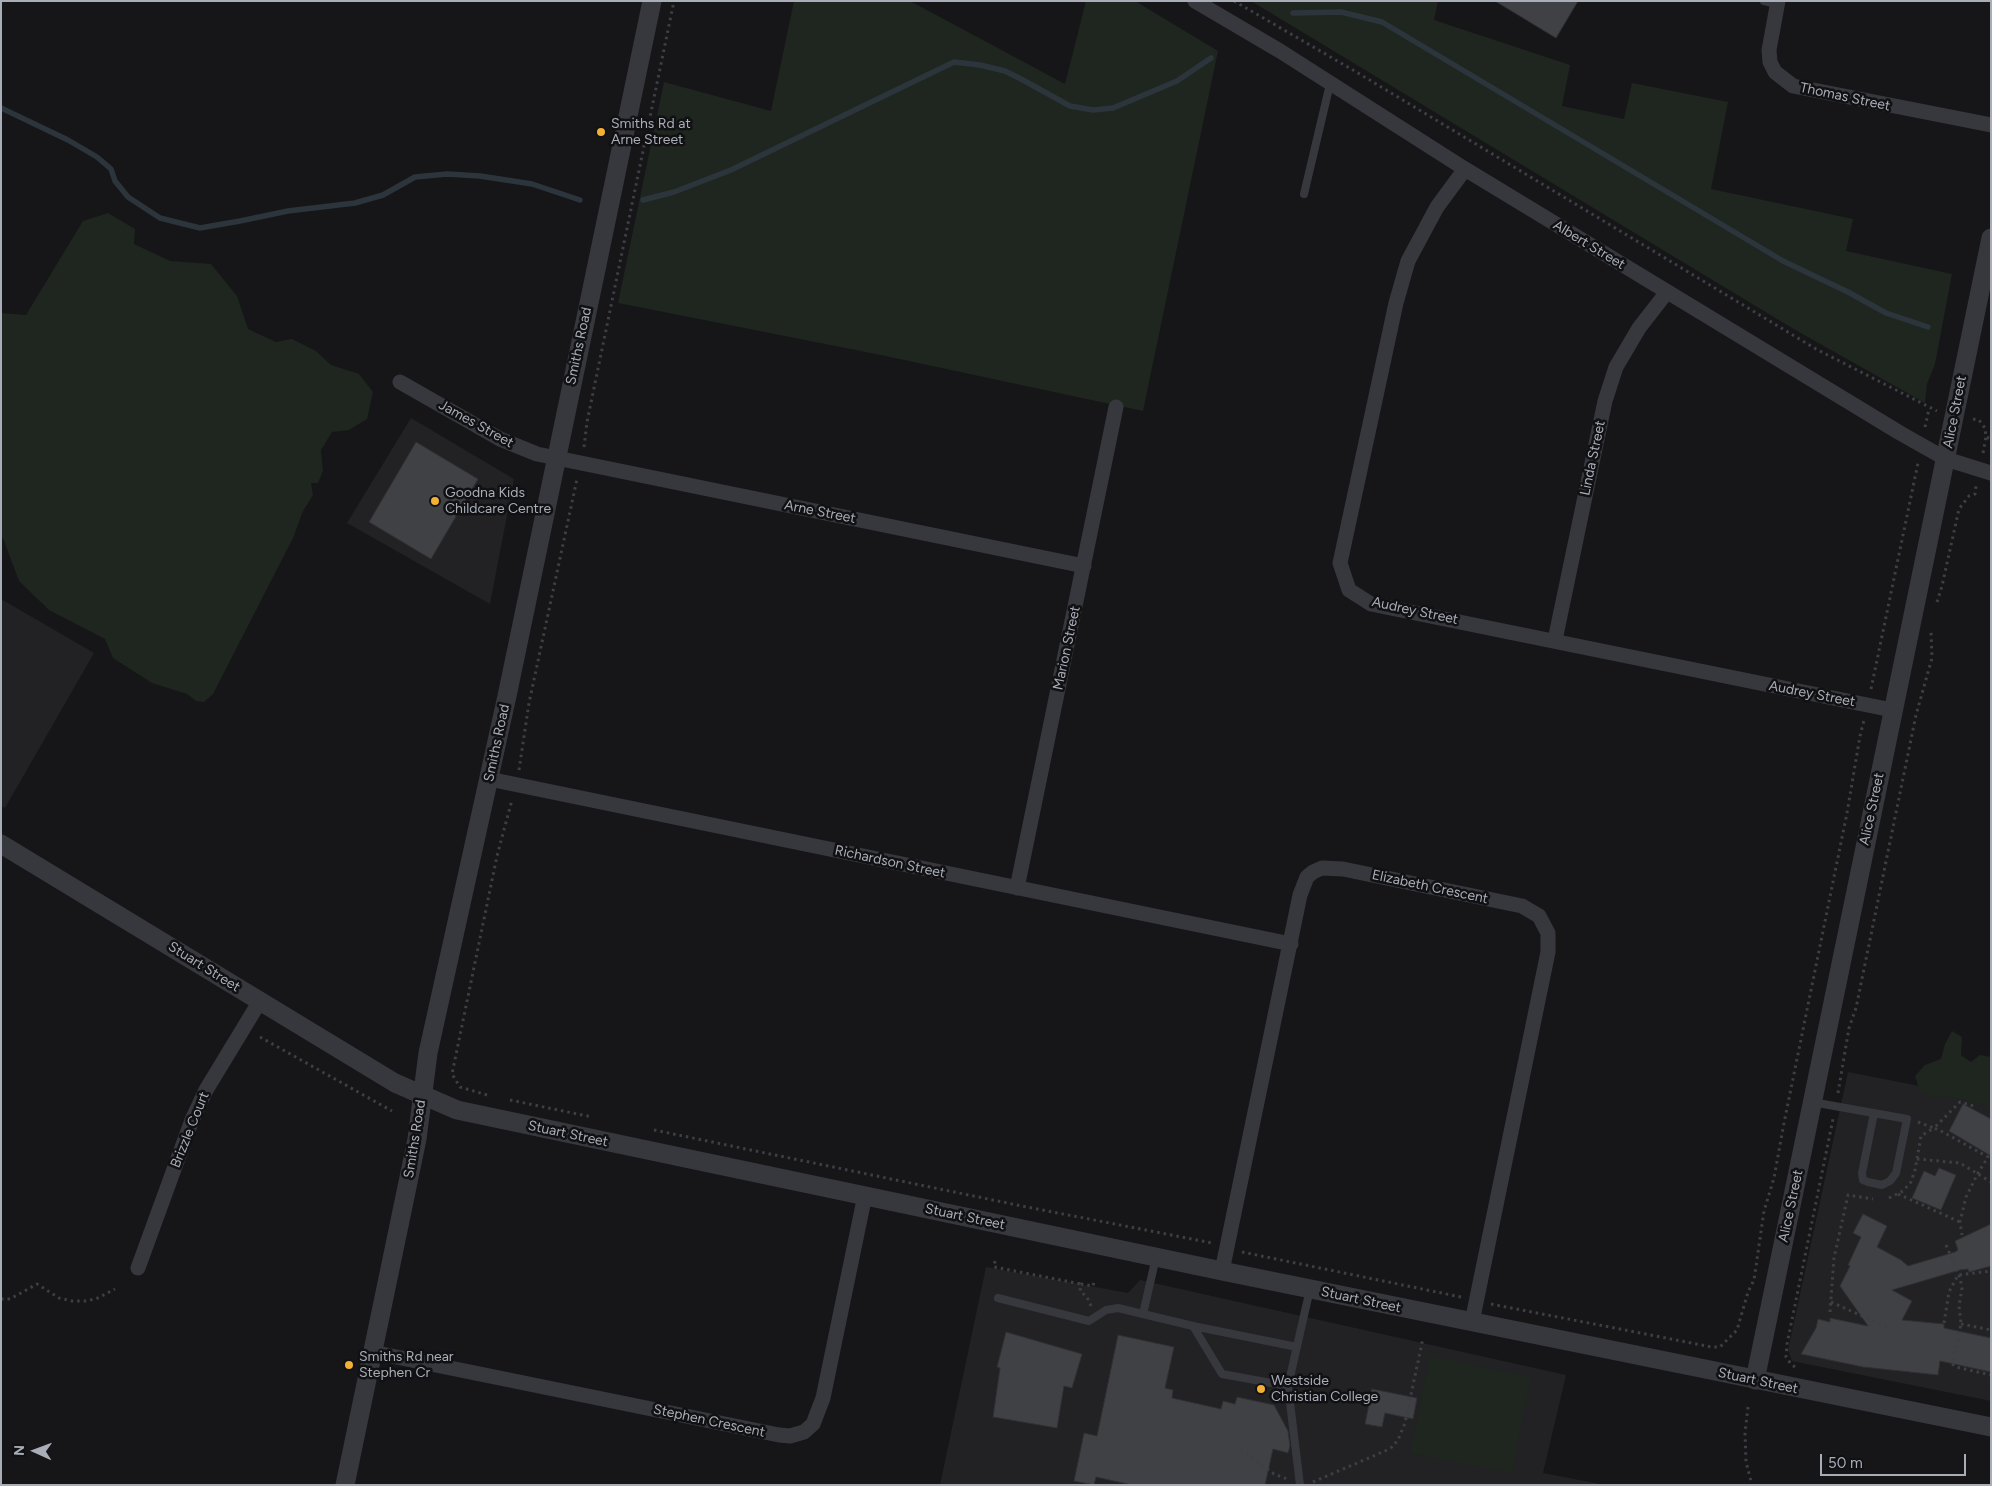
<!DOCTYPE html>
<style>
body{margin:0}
#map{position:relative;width:1992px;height:1486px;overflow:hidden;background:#161618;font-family:Figtree,sans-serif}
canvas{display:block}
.frame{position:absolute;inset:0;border:2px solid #a8adb8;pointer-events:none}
.north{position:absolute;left:10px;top:1426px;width:50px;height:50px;-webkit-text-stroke:4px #111113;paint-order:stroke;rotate:272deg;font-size:14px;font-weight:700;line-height:20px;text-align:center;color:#a8adb8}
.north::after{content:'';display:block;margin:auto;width:18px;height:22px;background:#a8adb8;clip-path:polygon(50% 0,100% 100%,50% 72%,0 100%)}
.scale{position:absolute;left:1820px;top:1454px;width:146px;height:22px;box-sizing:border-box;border:2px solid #a8adb8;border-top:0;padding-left:6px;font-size:15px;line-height:18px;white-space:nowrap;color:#a8adb8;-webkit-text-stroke:4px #111113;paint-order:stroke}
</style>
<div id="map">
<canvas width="1992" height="1486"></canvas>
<div class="frame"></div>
<div class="north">N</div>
<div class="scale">50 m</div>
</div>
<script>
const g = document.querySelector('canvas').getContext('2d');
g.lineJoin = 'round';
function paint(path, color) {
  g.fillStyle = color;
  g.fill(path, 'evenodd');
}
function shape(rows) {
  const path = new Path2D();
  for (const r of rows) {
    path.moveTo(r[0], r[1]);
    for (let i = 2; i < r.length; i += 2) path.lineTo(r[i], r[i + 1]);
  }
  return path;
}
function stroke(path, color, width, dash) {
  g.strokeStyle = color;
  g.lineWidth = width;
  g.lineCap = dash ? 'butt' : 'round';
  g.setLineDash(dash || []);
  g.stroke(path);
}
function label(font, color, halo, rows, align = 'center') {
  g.font = font + ' Figtree,sans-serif';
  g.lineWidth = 5;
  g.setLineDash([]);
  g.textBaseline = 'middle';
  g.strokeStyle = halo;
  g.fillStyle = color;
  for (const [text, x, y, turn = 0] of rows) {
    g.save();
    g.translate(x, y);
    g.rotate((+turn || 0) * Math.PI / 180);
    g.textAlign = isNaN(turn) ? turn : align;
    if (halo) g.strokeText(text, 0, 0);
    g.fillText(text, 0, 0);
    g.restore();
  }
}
const built = shape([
 [411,418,514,479,490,604,347,523],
 [1,599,94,653,5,808,1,806],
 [1848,1072,1991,1100,1991,1401,1792,1361,1788,1350],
 [986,1267,1128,1293,1140,1280,1566,1375,1543,1473,1605,1485,940,1485]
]);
const green = shape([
 [794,1,910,1,1065,84,1086,1,1135,1,1218,51,1143,411,876,354,618,303,664,82,771,111],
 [1251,1,1438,1,1434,20,1570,65,1562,106,1624,119,1632,83,1728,102,1711,189,1853,219,1846,251,1952,274,1935,364,1927,384,1925,403,1792,328],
 [108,213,135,229,134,244,170,261,211,264,237,296,248,329,276,342,292,339,316,351,331,365,359,374,373,392,367,419,349,430,332,432,321,450,323,471,318,483,311,483,313,495,303,511,293,538,213,694,204,702,196,701,187,694,152,683,113,658,105,639,49,610,19,581,3,538,1,538,1,313,26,315,83,221],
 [1952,1031,1962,1037,1961,1055,1971,1062,1980,1055,1991,1057,1991,1108,1978,1103,1951,1097,1933,1098,1920,1092,1915,1076,1925,1065,1941,1059,1945,1044],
 [1430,1356,1531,1377,1512,1473,1410,1453]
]);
const stream = shape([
 [1293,13,1341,12,1382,22,1783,261,1848,292,1886,313,1928,327],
 [1,108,68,140,97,157,111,169,115,181,128,197,160,218,200,228,240,221,288,211,355,203,383,195,415,177,447,174,480,176,532,184,580,200],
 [643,200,674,192,731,170,954,62,980,65,1005,71,1021,79,1070,106,1093,110,1113,108,1177,81,1211,58]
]);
const building = shape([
 [1495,1,1578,1,1556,38,1495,1],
 [416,442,478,479,431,559,369,522,416,442],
 [1963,1104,1991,1119,1991,1156,1949,1131,1963,1104],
 [1939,1168,1956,1175,1941,1210,1912,1198,1924,1171,1935,1176,1939,1168],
 [1863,1214,1887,1226,1877,1247,1901,1260,1908,1266,1955,1252,1958,1250,1955,1241,1991,1224,1991,1266,1969,1272,1968,1269,1960,1270,1892,1290,1912,1301,1902,1320,1944,1324,1944,1328,1991,1338,1991,1372,1940,1361,1938,1375,1863,1367,1801,1354,1816,1328,1818,1319,1830,1322,1830,1318,1868,1326,1840,1286,1850,1266,1848,1265,1861,1237,1853,1233,1863,1214],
 [1006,1332,1082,1354,1072,1388,1064,1386,1057,1428,993,1417,1000,1368,997,1367,1006,1332],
 [1118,1335,1174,1347,1165,1388,1173,1390,1172,1398,1221,1409,1223,1401,1235,1404,1237,1397,1274,1405,1288,1431,1290,1446,1288,1453,1273,1449,1265,1485,1132,1485,1096,1477,1094,1485,1074,1481,1084,1433,1097,1436,1118,1335],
 [1372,1389,1417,1398,1413,1419,1385,1413,1382,1427,1365,1424,1372,1389]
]);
const path = shape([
 [1234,1,1353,70,1816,349,1937,411],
 [1973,419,1979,420,1985,428,1986,437,1991,439],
 [1925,427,1929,409],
 [584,447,587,422,674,1],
 [1983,453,1986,437],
 [1937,602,1942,586,1959,509,1969,496,1975,494,1976,486],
 [1871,689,1918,463],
 [519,770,529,703,577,479],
 [260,1037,392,1111],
 [1838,1093,1849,1028,1856,1008,1916,715,1932,658,1931,632],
 [487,1095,460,1087,452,1074,497,856,512,800],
 [510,1100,592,1117],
 [1918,1122,1934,1128,1960,1102,1977,1107],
 [654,1130,1017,1205,1212,1243],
 [1917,1159,1960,1163,1991,1182],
 [1898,1194,1960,1222],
 [1889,1198,1903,1191,1911,1182,1915,1170,1921,1136,1934,1128,1941,1131,1988,1157,1978,1173,1966,1197,1960,1222,1962,1235],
 [1946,1245,1960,1278,1962,1288,1959,1306,1961,1324,1952,1364,1956,1367,1991,1375],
 [1242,1252,1461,1297],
 [995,1261,994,1267,1081,1284],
 [1,1299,10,1299,37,1284,59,1298,72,1301,87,1301,98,1298,115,1289],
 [1831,1302,1889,1328],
 [1491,1304,1712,1347,1720,1347,1737,1330,1748,1292,1754,1280,1764,1211,1774,1178,1784,1123,1847,813,1860,736,1864,720],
 [1091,1306,1087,1297,1080,1291,1081,1284,1093,1286,1094,1282],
 [1830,1312,1834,1258,1848,1195,1873,1199],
 [1944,1323,1949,1292,1958,1275,1991,1271],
 [1961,1324,1991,1330],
 [1795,1367,1791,1364,1786,1357,1787,1344,1833,1119],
 [1748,1407,1745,1433,1746,1462,1752,1485],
 [1241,1449,1274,1474,1287,1479],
 [1313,1482,1385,1451,1392,1447,1398,1440,1405,1423,1423,1338]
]);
const service = shape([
 [1764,1,1777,4],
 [1304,194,1330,84],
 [1812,1102,1907,1119,1896,1173,1890,1181,1882,1185,1868,1182,1863,1180,1862,1173,1874,1113],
 [1156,1257,1143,1314,1193,1326,1222,1374,1288,1386,1310,1289],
 [998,1298,1089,1321,1106,1310,1118,1308,1143,1314],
 [1193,1326,1297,1347],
 [1288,1386,1300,1485]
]);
const minor = shape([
 [1195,1,1280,51,1465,169,1900,433,1946,459,1991,473],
 [1778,1,1769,50,1770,62,1775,72,1793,86,1991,125],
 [1465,169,1437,207,1408,261,1396,303,1340,563,1349,590,1371,604,1892,710],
 [400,382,500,439,537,454,1084,566],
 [1555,640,1605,401,1616,367,1639,328,1667,292],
 [489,779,1291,944],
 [1017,888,1116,407],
 [138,1268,192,1120,206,1090,260,1001],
 [1222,1271,1300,895,1307,877,1313,872,1322,868,1343,869,1522,906,1539,916,1548,933,1548,952,1472,1322],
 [372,1352,779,1435,790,1436,804,1432,813,1424,823,1398,865,1195]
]);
const tertiary = shape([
 [1,844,395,1083,457,1110,1222,1271,1991,1427],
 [1755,1380,1991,238],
 [345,1485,417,1139,428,1053,507,696,652,1]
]);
const markers = [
 [601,132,5,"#f2b134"],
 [435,501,5,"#f2b134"],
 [349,1365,5,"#f2b134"],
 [1261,1389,5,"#f2b134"]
];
const streetNames = [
 ["Thomas Street",1845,97,12],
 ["Albert Street",1589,245,31],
 ["Smiths Road",579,346,-78],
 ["Alice Street",1955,412,-79],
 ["James Street",476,424,29],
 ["Linda Street",1593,458,-78],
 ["Arne Street",820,512,11],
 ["Audrey Street",1415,611,12],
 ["Marion Street",1067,648,-78],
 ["Audrey Street",1812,694,11],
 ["Smiths Road",497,743,-78],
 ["Alice Street",1872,809,-78],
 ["Richardson Street",890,862,12],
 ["Elizabeth Crescent",1430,887,12],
 ["Stuart Street",204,967,32],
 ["Brizzle Court",190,1130,-68],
 ["Stuart Street",568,1134,12],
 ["Smiths Road",415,1139,-81],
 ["Alice Street",1791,1206,-78],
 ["Stuart Street",965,1217,12],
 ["Stuart Street",1361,1300,12],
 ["Stuart Street",1758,1381,12],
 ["Stephen Crescent",709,1421,12]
];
const poiNames = [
 ["Smiths Rd at",611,124],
 ["Arne Street",611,140],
 ["Goodna Kids",445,493],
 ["Childcare Centre",445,509],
 ["Smiths Rd near",359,1357],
 ["Stephen Cr",359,1373],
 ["Westside",1271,1381],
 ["Christian College",1271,1397]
];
paint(built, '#222225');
paint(green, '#1e261f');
stroke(stream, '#2c353c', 5.5);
paint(building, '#404145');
stroke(building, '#303034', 1);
stroke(path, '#3d3f44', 3, [2.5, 4]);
stroke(service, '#37383d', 8);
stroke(minor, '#37383d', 15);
stroke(tertiary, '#37383d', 19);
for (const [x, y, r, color] of markers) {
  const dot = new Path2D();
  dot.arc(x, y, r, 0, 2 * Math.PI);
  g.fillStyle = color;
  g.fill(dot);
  stroke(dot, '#111113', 2);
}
label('14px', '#a8adb8', '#111113', streetNames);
label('14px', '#a8adb8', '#111113', poiNames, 'left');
</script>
